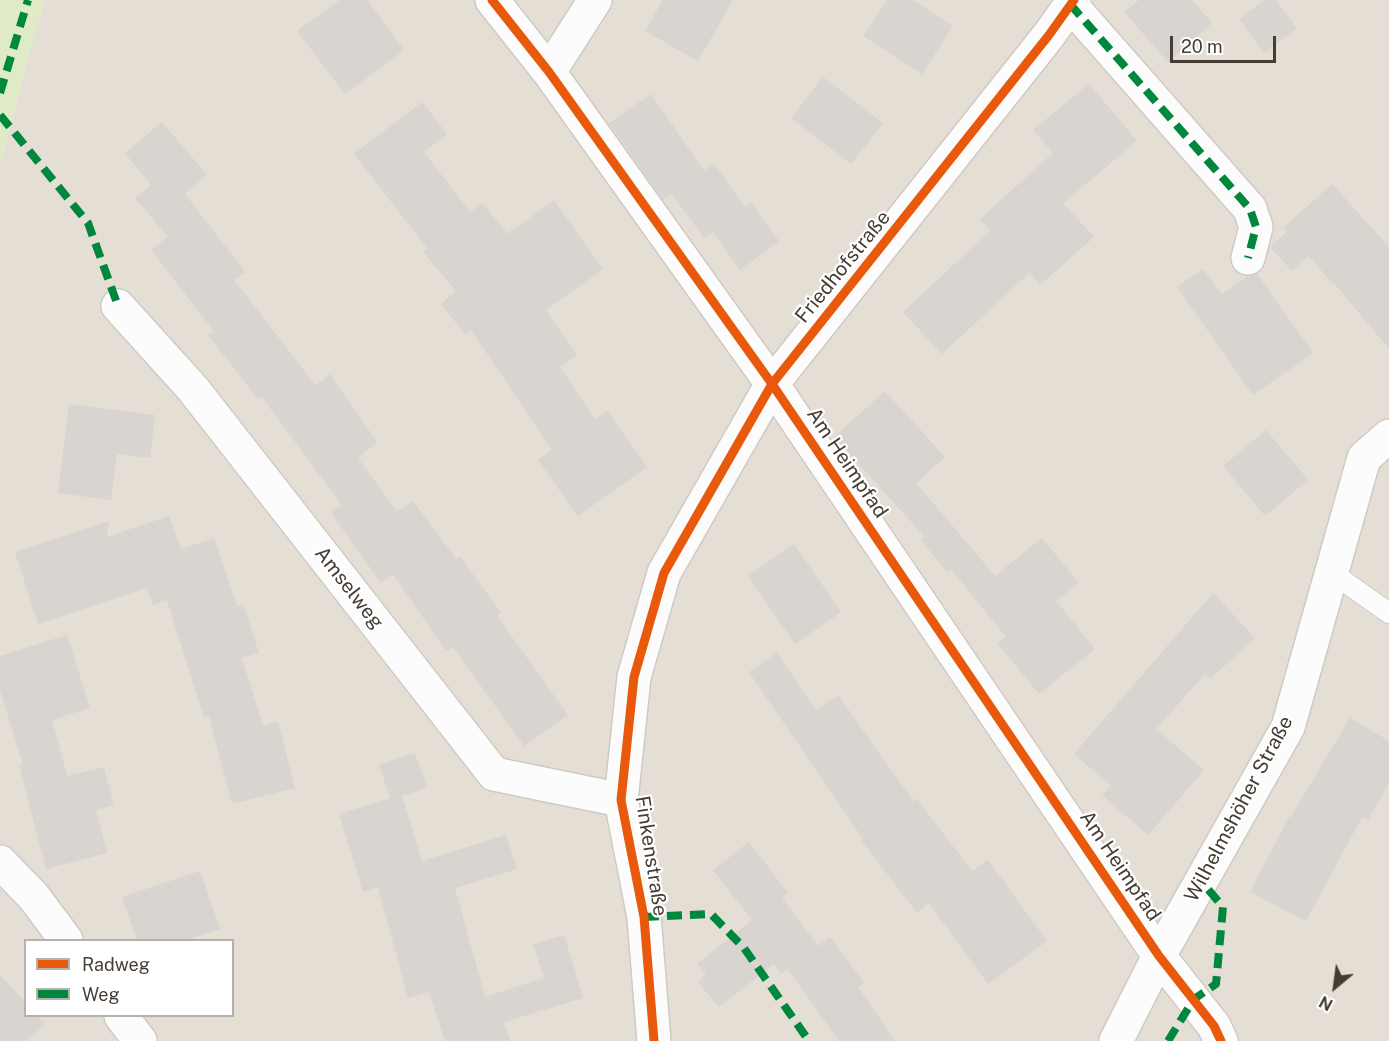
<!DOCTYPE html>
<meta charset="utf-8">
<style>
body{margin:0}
#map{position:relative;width:1389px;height:1041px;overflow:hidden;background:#f0ede8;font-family:"Public Sans",sans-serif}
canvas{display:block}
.legend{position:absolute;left:24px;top:939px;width:210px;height:78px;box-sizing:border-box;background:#fff;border:2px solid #b5b1ae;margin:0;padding:8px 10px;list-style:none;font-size:18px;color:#453d34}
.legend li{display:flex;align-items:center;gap:12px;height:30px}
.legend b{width:30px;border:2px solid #b5b1ae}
.north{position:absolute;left:1305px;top:957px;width:60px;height:60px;-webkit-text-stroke:4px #fff;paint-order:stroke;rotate:209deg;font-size:16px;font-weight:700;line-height:24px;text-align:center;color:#453d34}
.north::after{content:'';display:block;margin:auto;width:21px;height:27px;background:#453d34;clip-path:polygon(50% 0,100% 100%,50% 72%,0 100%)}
.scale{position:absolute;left:1170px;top:36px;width:106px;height:27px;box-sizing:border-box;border:3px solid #453d34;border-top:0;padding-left:8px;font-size:18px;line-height:21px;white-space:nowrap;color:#453d34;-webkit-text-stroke:4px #fff;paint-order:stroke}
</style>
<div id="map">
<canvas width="1389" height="1041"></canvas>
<ul class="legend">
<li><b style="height:8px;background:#e8590c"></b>Radweg</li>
<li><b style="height:8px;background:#00873e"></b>Weg</li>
</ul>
<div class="north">N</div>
<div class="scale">20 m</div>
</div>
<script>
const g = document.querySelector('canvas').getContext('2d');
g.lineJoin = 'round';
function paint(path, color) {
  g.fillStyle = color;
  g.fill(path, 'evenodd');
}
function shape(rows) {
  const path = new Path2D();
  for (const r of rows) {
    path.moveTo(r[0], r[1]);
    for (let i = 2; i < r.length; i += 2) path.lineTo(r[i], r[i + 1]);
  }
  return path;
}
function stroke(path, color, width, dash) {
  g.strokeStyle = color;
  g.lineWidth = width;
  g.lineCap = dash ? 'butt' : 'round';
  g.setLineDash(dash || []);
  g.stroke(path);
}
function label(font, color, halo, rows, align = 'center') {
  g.font = font + ' "Public Sans",sans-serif';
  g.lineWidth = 4.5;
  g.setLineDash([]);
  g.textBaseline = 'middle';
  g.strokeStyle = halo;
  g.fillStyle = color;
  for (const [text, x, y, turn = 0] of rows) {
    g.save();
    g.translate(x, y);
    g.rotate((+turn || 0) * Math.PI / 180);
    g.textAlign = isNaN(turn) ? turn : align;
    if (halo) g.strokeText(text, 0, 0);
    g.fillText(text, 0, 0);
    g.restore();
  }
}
const residential = shape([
 [44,0,1389,0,1389,1041,0,1041,0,166],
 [26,940,232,940,232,1016,26,1016]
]);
const green = shape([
 [0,0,44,0,0,166]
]);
const building = shape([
 [340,0,367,0,404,50,345,94,297,31],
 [663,0,733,0,698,61,645,31],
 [887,0,913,0,953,26,922,74,863,36],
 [1139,0,1192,0,1212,23,1168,62,1124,12],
 [1264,0,1276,0,1297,28,1264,53,1239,19],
 [823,77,883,123,851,164,791,118],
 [1089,84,1137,141,1063,203,1094,237,1040,285,1029,273,942,354,903,312,990,231,980,219,1053,153,1033,130],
 [651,94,704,171,714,164,745,207,751,203,779,241,740,270,713,232,704,238,672,194,663,200,609,123],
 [422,102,447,134,424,152,470,212,482,203,508,234,554,200,603,269,546,310,577,355,560,367,595,419,607,411,647,467,578,516,538,460,552,450,471,330,466,335,441,304,456,291,423,252,427,248,354,154],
 [162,122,207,175,185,194,245,272,234,280,316,386,330,374,377,442,358,458,397,512,413,501,456,559,460,556,501,613,497,616,568,715,524,746,453,647,446,651,393,574,381,583,331,513,342,505,261,396,258,399,208,335,214,331,151,250,168,237,135,198,151,185,125,153],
 [1332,184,1389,247,1389,349,1334,283,1333,284,1309,256,1292,271,1270,247,1287,232,1283,228],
 [1203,269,1222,294,1248,276,1257,274,1313,353,1253,395,1177,287],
 [885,391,945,457,916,483,995,576,1042,538,1079,583,1056,601,1095,649,1039,694,998,644,1006,637,951,569,947,572,921,540,925,537,834,437],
 [69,404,155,415,150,458,117,454,111,500,58,493],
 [1266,430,1308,480,1265,516,1223,466],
 [169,516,181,549,214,538,237,606,243,604,259,653,242,658,263,726,278,722,295,788,232,804,209,716,204,718,167,600,153,605,147,588,38,624,15,552,109,521,107,537],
 [794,544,841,612,795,644,748,576],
 [1213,593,1255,638,1210,679,1205,674,1156,729,1204,770,1148,835,1102,795,1111,786,1074,754],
 [67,635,90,708,52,720,67,776,104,767,114,805,96,810,107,853,46,869,19,765,23,764,0,691,0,656],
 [777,653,816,710,838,695,913,801,916,798,972,871,988,860,1047,941,988,984,929,903,917,913,861,840,863,839,749,672],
 [1350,718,1389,741,1389,784,1368,820,1362,817,1306,921,1250,892,1289,817,1291,817],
 [415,753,427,788,402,796,422,861,506,835,517,869,455,888,485,997,544,978,533,944,564,935,583,998,504,1022,510,1041,445,1041,429,992,408,998,378,887,363,892,339,814,390,798,379,765],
 [749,842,788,893,782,898,818,946,830,937,864,983,858,987,895,1041,839,1041,788,969,781,974,774,964,719,1007,698,982,706,974,697,964,752,920,713,870],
 [200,871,220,929,186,940,137,940,122,897],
 [0,975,26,1003,26,1016,37,1016,45,1024,26,1041,0,1041]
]);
const service = shape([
 [1331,572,1389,613]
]);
const minor = shape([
 [492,0,549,72,772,384,1159,956,1214,1026,1221,1041],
 [1070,4,1250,209,1256,227,1248,258],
 [549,72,595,0],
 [118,306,193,389,494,774,621,800],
 [0,862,34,897,66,940],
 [121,1016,140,1041],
 [654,1041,644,917,621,800,634,677,664,573,772,384,1049,35,1074,0],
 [1116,1041,1159,956,1288,727,1364,458,1389,436]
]);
const quiet = shape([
 [1070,4,1250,209,1256,227,1248,258],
 [0,93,28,0],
 [0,115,88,223,118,306],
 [644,917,711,914,744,948,809,1041],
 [1168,1041,1194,999,1216,984,1223,907,1201,881]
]);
const cycleway = shape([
 [492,0,549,72,772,384,1159,956,1214,1026,1221,1041],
 [654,1041,644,917,621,800,634,677,664,573,772,384,1049,35,1074,0]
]);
const streetNames = [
 ["Friedhofstraße",843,267,-51],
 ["Am Heimpfad",847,463,56],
 ["Amselweg",349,588,52],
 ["Wilhelmshöher Straße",1239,809,-62],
 ["Finkenstraße",651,856,81],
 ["Am Heimpfad",1120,866,56]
];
paint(residential, '#e4ded5');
paint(green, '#dfebc6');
paint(building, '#d8d4cf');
stroke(service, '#cecbc6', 22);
stroke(minor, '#cecbc6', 36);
stroke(service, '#fdfcfc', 20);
stroke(minor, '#fdfcfc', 33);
stroke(quiet, '#00873e', 8, [15, 8]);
stroke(cycleway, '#e8590c', 9);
label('20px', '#453d34', '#fff', streetNames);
</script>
